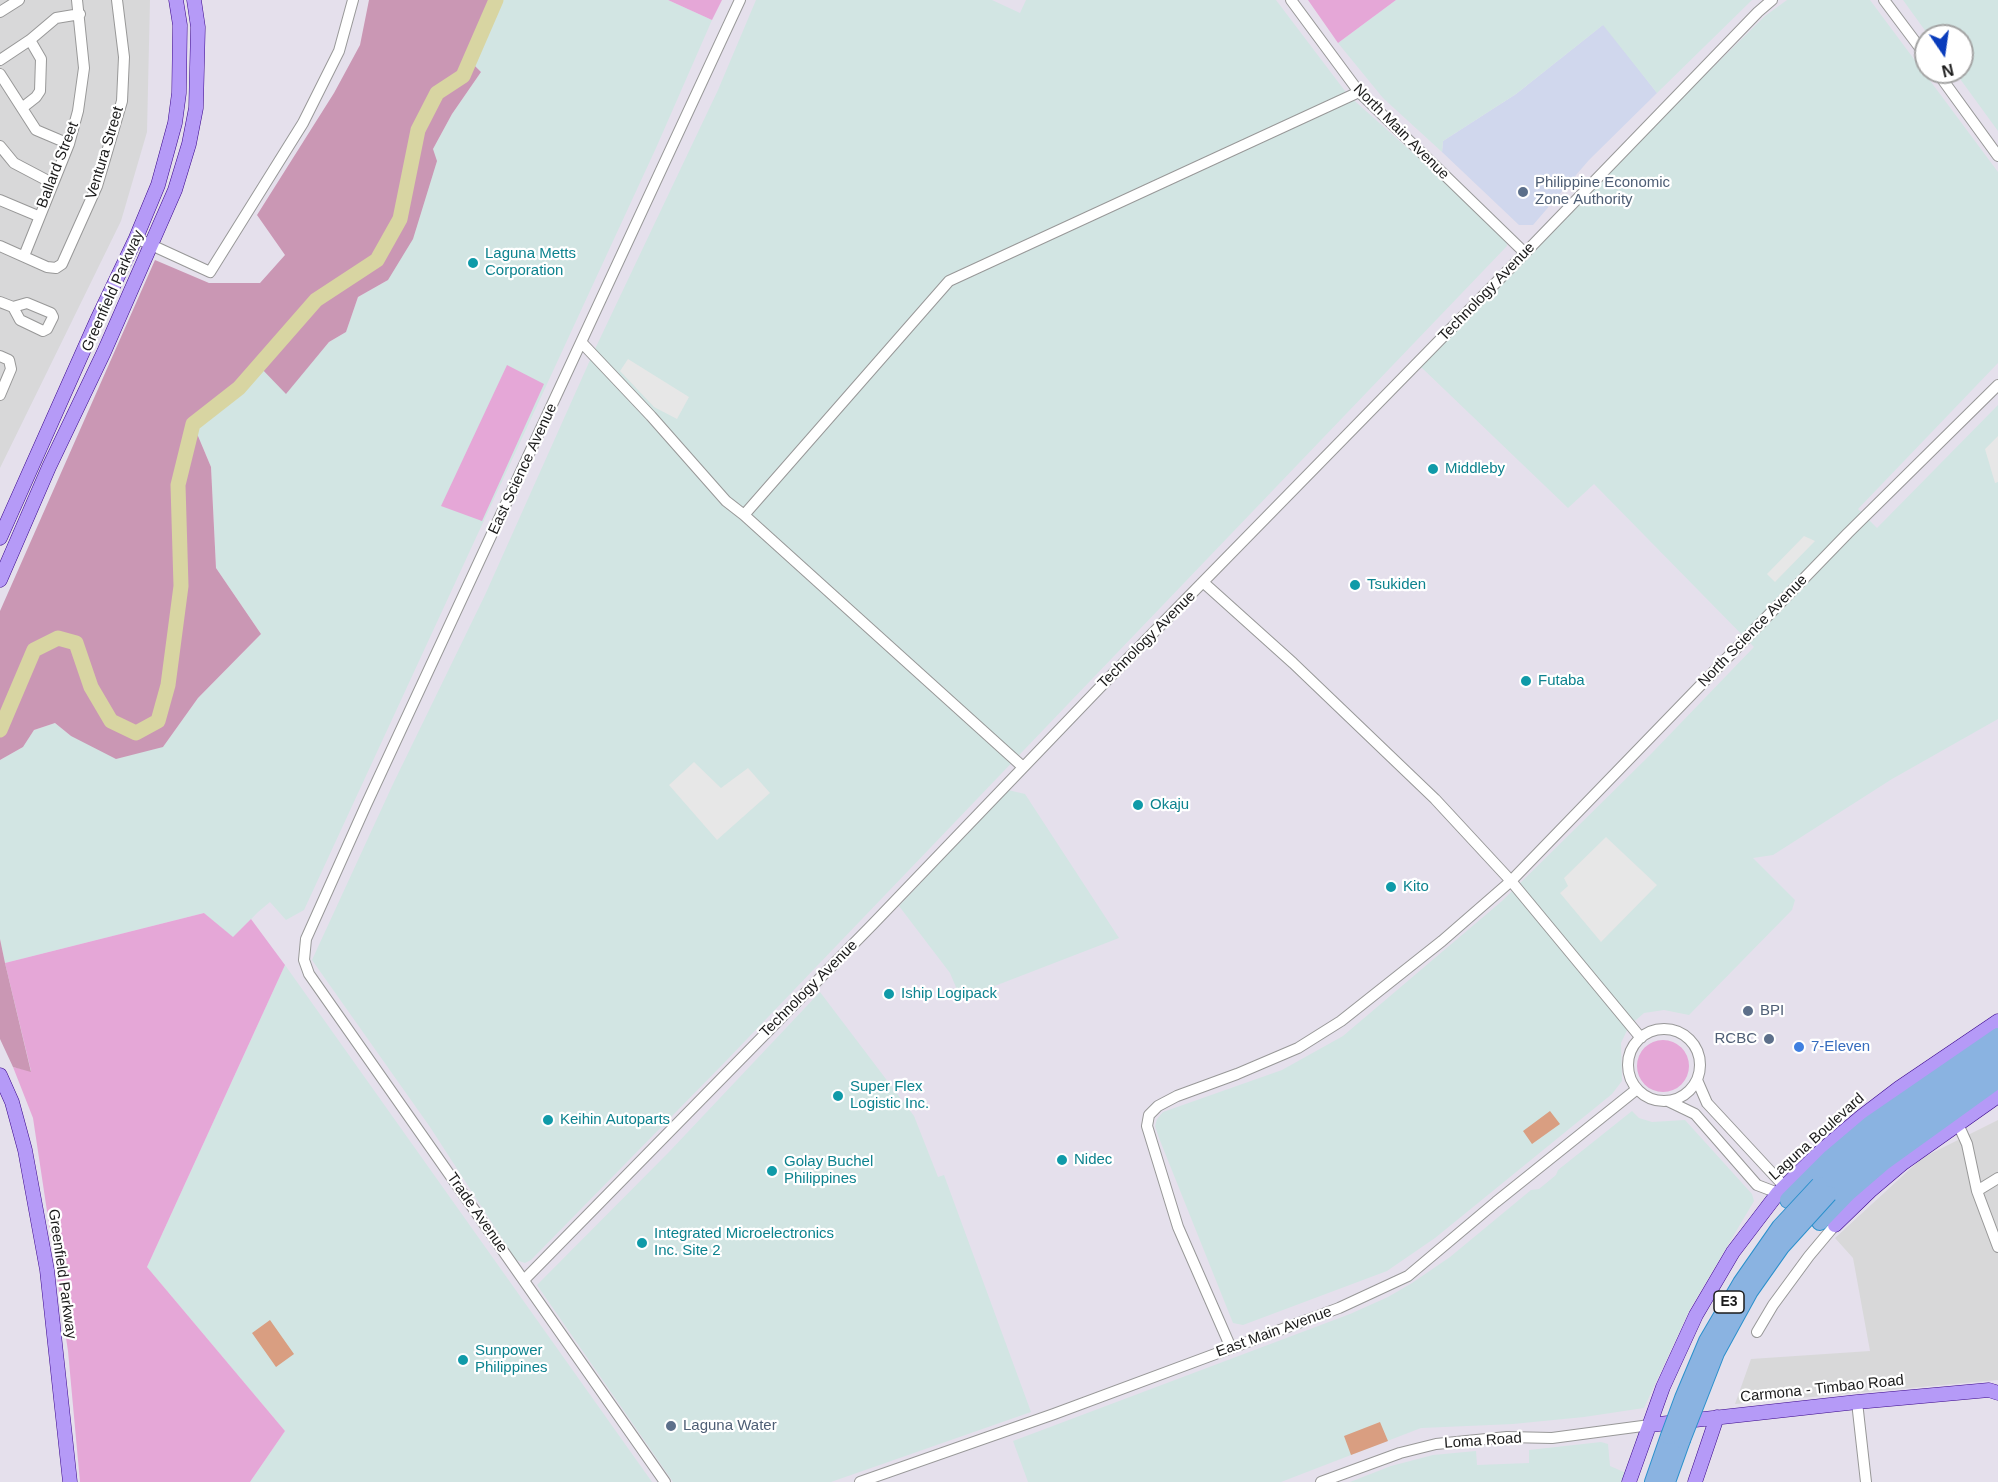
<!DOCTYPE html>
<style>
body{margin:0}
#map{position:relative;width:1998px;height:1482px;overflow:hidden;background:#e5e0ec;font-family:Arial,sans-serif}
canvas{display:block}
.north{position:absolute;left:1914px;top:24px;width:60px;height:60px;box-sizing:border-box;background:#fff;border:2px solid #a4a4a4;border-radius:50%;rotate:167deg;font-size:16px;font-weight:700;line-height:24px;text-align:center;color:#1b1b1b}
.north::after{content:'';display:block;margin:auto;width:21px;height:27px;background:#093cbc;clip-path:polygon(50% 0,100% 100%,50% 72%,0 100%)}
</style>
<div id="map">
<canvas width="1998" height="1482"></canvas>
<div class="north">N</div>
</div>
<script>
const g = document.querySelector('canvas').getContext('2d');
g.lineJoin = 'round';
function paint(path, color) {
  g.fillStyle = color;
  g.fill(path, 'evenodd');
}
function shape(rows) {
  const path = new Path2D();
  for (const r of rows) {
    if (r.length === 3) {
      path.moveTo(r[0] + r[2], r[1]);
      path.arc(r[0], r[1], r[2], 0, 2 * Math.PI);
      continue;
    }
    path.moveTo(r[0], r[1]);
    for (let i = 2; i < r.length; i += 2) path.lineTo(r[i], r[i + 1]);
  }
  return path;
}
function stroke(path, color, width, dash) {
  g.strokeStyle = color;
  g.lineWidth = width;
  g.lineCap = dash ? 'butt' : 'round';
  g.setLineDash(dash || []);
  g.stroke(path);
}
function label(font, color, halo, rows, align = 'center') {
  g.font = font + ' Arial,sans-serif';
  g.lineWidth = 4.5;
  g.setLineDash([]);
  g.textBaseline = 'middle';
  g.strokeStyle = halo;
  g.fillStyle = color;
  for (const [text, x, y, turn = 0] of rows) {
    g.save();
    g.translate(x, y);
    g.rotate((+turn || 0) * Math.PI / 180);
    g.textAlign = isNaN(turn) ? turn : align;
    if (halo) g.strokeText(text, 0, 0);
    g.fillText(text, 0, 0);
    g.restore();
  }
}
const residential = shape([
 [0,0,150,0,147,132,121,221,0,468],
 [1998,1120,1998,1380,1735,1404,1751,1359,1870,1351,1853,1258,1835,1238,1922,1158]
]);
const commercial = shape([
 [1604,24,1657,93,1589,160,1533,225,1519,225,1442,152,1443,141,1516,94]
]);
const industrial = shape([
 [496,0,668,0,712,20,656,148,304,910,286,920,270,902,258,912,233,938,204,913,5,963,0,939,0,760,23,747,34,730,55,723,71,736,163,747,198,698,261,634,216,568,211,467,193,424,239,388,259,365,286,393,329,342,346,332,358,297,388,280,433,149,452,114,481,72,470,61],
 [756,0,992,0,1020,13,1026,0,1276,0,1348,95,1505,235,1507,246,724,1063,531,1260,525,1263,516,1260,430,1127,312,960,393,784,485,595,595,349,718,90],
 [1396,0,1752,0,1657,93,1603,25,1516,94,1443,141,1442,152,1383,98,1338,43],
 [1787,0,1870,0,1998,172,1998,363,1858,509,1877,528,1998,405,1998,719,1892,779,1773,855,1753,858,1795,900,1792,910,1689,1015,1664,1010,1644,1013,1629,1026,1621,1043,1622,1081,1612,1094,1435,1238,1387,1271,1243,1325,1233,1323,1159,1138,1155,1126,1157,1119,1163,1112,1282,1070,1343,1036,1502,901,1650,755,1754,647,1594,484,1568,508,1421,367,1695,85,1765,16],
 [1903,0,1998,0,1998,131,1955,72,1962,72,1962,36,1929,36],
 [1008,790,1025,794,1119,938,961,999,950,973,899,906],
 [285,965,652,1482,250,1482,285,1431,147,1267],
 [820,992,914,1116,938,1177,944,1175,1031,1412,831,1482,673,1482,537,1285,669,1152],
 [1632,1111,1639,1118,1652,1122,1685,1120,1752,1194,1754,1201,1690,1309,1644,1408,1584,1417,1513,1424,1421,1428,1281,1482,1028,1482,1013,1441,1350,1314,1388,1297,1412,1283,1450,1257,1531,1190,1539,1189,1556,1175,1558,1170],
 [1601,1442,1608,1444,1610,1466,1626,1473,1623,1482,1350,1482,1391,1466,1433,1455,1476,1451,1477,1465,1529,1463,1529,1450]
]);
const grass = shape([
 [668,0,722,0,712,20],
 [1308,0,1396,0,1338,43],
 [507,365,544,384,482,521,441,506],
 [204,913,233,937,251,919,285,965,147,1267,285,1431,250,1482,80,1482,68,1351,33,1118,13,1067,31,1071,5,963],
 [1663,1066,26]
]);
const forest = shape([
 [369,0,496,0,470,61,481,72,452,114,433,149,437,161,413,239,388,280,358,297,346,332,329,342,286,394,259,366,239,388,193,424,211,467,216,568,261,634,198,698,163,747,116,759,71,736,55,723,34,730,23,747,0,760,0,611,155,260,209,283,260,283,285,255,257,215,334,93,360,45],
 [0,939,5,963,31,1072,13,1067,0,1039]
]);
const pitch = shape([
 [1550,1111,1560,1124,1532,1144,1523,1131],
 [270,1320,294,1354,276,1367,252,1333],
 [1380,1422,1388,1441,1351,1455,1344,1436]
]);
const parking = shape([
 [628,359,689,397,677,419,654,407,620,371],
 [1998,436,1998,482,1995,483,1985,449],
 [1804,536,1815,541,1775,582,1767,574],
 [694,762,721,788,748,768,770,793,717,840,669,785],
 [1606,837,1657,885,1601,942,1560,893,1568,886,1564,878]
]);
const river = shape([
 [0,730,34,650,58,638,76,643,91,687,111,721,136,733,158,721,168,685,181,586,178,485,193,424,239,388,316,300,377,260,400,219,418,130,437,93,463,76,496,0]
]);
const minor = shape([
 [1291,0,1359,92,1525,253],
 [1884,0,1926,56],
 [0,12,19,0],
 [0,60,30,40,56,18,80,14],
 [1937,72,1998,156],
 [0,74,36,130,69,144],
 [22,108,36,97,40,91,41,59,30,40],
 [0,146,14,163,52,183],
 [0,200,38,216],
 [136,238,210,272,303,123,339,51,353,0],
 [0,246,47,267,56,268,62,264,97,186,122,101,124,57,117,0],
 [24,256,69,144,78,111,84,68,77,0],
 [0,302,13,307,20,320,43,331,47,329,53,317,51,313,27,303,13,307],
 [582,343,651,416,726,501,744,515],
 [0,356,9,360,11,369,0,395],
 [1204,583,1293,663,1435,799,1511,881,1641,1038],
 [1023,767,744,515,949,281,1359,92],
 [1664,1065,36],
 [1697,1080,1707,1103,1784,1186],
 [1668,1101,1695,1114,1757,1185,1778,1193],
 [1958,1124,1967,1144,1977,1191,1998,1247],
 [1977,1191,1998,1178],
 [524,1280,873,924,1108,679,1525,253,1758,12,1772,0],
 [1757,1332,1773,1305,1809,1256,1835,1225],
 [1231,1348,1178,1227,1147,1126,1149,1115,1158,1106,1177,1096,1237,1074,1298,1048,1341,1021,1442,941,1511,881,1848,533,1998,385],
 [1857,1402,1866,1482],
 [665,1482,309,974,304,960,306,939,366,805,740,0],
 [860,1482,1054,1414,1339,1308,1408,1276,1496,1202,1637,1089],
 [1321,1482,1400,1453,1436,1444,1507,1437,1552,1438,1650,1425]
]);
const major = shape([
 [0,538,97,320,136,238,158,185,175,123,179,93,180,25,176,0],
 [0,580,49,467,104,352,175,190,189,144,196,108,198,27,194,0],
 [0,1075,12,1102,25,1150,47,1270,70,1482],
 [1835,1225,1870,1191,1903,1163,1998,1096],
 [1650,1425,1857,1402,1989,1390,1998,1393],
 [1629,1482,1663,1387,1696,1315,1733,1252,1778,1193,1822,1150,1861,1117,1899,1088,1998,1021],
 [1695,1482,1717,1417]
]);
const highway = shape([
 [1819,1185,1854,1153,1893,1122,1998,1052],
 [1829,1194,1882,1147,1998,1066],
 [1788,1200,1831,1157,1870,1124,1998,1036],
 [1820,1222,1848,1193,1884,1162,1998,1080],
 [1653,1482,1669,1436],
 [1667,1482,1682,1440]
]);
const highwayBridge = shape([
 [1669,1436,1683,1398,1707,1341,1741,1283,1780,1227,1819,1185],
 [1682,1440,1716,1353,1750,1291,1781,1247,1829,1194]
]);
const markers = [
 [1523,192,6,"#5c6f8a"],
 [473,263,6,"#0f9aa8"],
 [1433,469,6,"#0f9aa8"],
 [1355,585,6,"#0f9aa8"],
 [1526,681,6,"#0f9aa8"],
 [1138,805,6,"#0f9aa8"],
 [1391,887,6,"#0f9aa8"],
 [889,994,6,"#0f9aa8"],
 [1748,1011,6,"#5c6f8a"],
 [1769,1039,6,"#5c6f8a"],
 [1799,1047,6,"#3f7fe0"],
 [838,1096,6,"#0f9aa8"],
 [548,1120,6,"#0f9aa8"],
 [1062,1160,6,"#0f9aa8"],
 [772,1171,6,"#0f9aa8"],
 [642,1243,6,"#0f9aa8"],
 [463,1360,6,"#0f9aa8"],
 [671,1426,6,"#5c6f8a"]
];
const shields = [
 [1729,1302,30]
];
const shieldNames = [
 ["E3",1729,1302]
];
const streetNames = [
 ["North Main Avenue",1401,132,45],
 ["Ventura Street",105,153,-73],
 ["Ballard Street",58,165,-69],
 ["Greenfield Parkway",113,291,-66],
 ["Technology Avenue",1487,292,-46],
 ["East Science Avenue",523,469,-65],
 ["North Science Avenue",1753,631,-46],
 ["Technology Avenue",1147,640,-45],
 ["Technology Avenue",809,989,-45],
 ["Laguna Boulevard",1817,1137,-42],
 ["Trade Avenue",477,1213,55],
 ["Greenfield Parkway",62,1274,82],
 ["East Main Avenue",1274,1332,-20],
 ["Carmona - Timbao Road",1822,1389,-6],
 ["Loma Road",1483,1441,-4]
];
const serviceNames = [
 ["Philippine Economic",1535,183],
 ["Zone Authority",1535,200],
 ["BPI",1760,1011],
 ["RCBC",1757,1039,"right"],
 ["Laguna Water",683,1426]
];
const cultureNames = [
 ["Laguna Metts",485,254],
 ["Corporation",485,271],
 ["Middleby",1445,469],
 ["Tsukiden",1367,585],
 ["Futaba",1538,681],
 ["Okaju",1150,805],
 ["Kito",1403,887],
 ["Iship Logipack",901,994],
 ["Super Flex",850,1087],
 ["Logistic Inc.",850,1104],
 ["Keihin Autoparts",560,1120],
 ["Nidec",1074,1160],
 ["Golay Buchel",784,1162],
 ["Philippines",784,1179],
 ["Integrated Microelectronics",654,1234],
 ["Inc. Site 2",654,1251],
 ["Sunpower",475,1351],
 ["Philippines",475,1368]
];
const shopNames = [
 ["7-Eleven",1811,1047]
];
paint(residential, '#d8d8d9');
paint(commercial, '#d0d7ed');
paint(industrial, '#d2e5e3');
paint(grass, '#e5a7d7');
paint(forest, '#ca97b4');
paint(pitch, '#d99e81');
paint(parking, '#e7e7e7');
stroke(river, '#d8d5a2', 15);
stroke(minor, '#989898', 12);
stroke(major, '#3a078b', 15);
stroke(highway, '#2b90cc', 18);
stroke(minor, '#fff', 10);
stroke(major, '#b59af7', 14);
stroke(highway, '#8ab3e1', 16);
stroke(highwayBridge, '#2b90cc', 18, []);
stroke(highwayBridge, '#8ab3e1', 16);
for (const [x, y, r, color] of markers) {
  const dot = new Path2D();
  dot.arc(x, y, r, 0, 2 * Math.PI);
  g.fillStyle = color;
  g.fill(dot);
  stroke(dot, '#fff', 2);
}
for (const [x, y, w] of shields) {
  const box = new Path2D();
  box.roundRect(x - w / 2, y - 11, w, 22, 4.5);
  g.fillStyle = '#fff';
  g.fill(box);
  stroke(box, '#1b1b1b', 1.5);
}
label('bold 14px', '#1b1b1b', null, shieldNames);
label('15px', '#1b1b1b', '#fff', streetNames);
label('15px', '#4e5e75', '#fff', serviceNames, 'left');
label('15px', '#0d838f', '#fff', cultureNames, 'left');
label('15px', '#366cbe', '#fff', shopNames, 'left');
</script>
